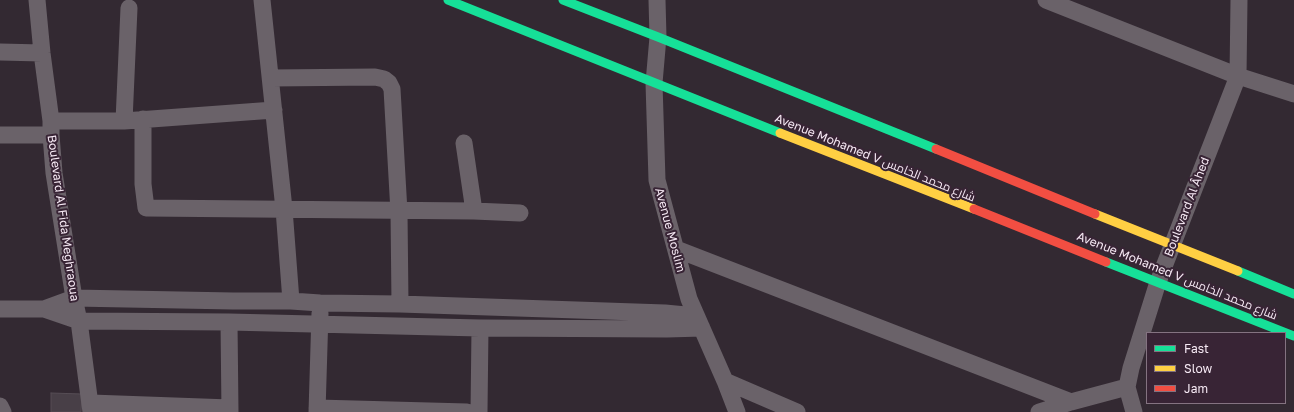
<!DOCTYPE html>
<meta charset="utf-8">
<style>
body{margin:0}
#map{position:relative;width:1294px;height:412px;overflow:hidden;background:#332932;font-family:"Golos Text",sans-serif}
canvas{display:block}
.legend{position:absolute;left:1146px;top:332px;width:140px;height:72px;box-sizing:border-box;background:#382435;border:1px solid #847381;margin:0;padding:5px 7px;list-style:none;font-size:12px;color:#f6e9f4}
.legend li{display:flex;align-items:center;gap:8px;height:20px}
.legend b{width:20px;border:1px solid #847381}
</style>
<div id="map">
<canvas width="1294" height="412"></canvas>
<ul class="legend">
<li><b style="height:5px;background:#16e098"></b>Fast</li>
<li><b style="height:5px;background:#ffcf43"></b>Slow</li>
<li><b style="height:5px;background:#f24e42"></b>Jam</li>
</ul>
</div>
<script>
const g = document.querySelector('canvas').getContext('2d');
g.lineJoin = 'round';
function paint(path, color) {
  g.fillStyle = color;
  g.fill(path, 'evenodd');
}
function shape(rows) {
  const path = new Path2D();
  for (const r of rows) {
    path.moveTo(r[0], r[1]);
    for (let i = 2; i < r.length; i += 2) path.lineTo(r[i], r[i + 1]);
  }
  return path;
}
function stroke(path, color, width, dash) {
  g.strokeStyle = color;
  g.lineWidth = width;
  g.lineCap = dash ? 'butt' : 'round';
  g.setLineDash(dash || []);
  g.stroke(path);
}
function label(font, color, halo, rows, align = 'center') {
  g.font = font + ' "Golos Text",Cairo,sans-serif';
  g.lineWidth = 4;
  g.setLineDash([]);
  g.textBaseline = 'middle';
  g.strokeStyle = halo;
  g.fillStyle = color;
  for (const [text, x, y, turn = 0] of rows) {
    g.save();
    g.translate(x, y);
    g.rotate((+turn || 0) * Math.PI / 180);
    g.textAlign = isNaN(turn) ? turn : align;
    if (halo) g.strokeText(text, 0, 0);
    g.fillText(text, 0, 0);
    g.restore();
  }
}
const building = shape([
 [51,393,82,394,81,412,51,412,51,393]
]);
const street = shape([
 [37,0,42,53,51,121,51,135,54,173,74,298,79,321,91,412],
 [262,0,284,209,291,301],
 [657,0,658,37,654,83,657,180,689,299,725,381,737,412],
 [1046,0,1238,76,1294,94],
 [0,52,42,53],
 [271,78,375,77,384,79,389,83,392,89,399,212,400,304],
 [143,119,143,184,146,208,474,211,520,213],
 [51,121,124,121,274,110],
 [124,121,129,8],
 [0,135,51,135],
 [464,143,474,211],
 [676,249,1071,402],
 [0,309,44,309,79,321,229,322,480,328,667,329,702,328],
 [44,309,74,298,233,301,291,301,320,303,400,304,665,313,696,316],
 [229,322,230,412],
 [725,381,797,412],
 [91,403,230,408],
 [0,406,3,412],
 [317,408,467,412],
 [317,412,320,313],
 [479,412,480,328],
 [1039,412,1071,402,1127,387],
 [1134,412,1127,387,1131,368,1158,282,1238,76,1239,0]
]);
const fast = shape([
 [448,0,780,133],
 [563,0,658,37,936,149],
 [1106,262,1294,336],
 [1238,271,1294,294]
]);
const slow = shape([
 [780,133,974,209],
 [1095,214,1238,271]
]);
const jam = shape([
 [936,149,1095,214],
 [974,209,1106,262]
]);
const streetNames = [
 ["Avenue Mohamed V شارع محمد الخامس",875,158,22],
 ["Boulevard Al Âhed",1187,207,-69],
 ["Boulevard Al Fida Meghraoua",63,218,82],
 ["Avenue Moslim",670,230,75],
 ["Avenue Mohamed V شارع محمد الخامس",1177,276,22]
];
paint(building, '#483f47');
stroke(building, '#564d55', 1);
stroke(street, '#6a6269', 17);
stroke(fast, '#16e098', 9);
stroke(slow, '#ffcf43', 9);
stroke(jam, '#f24e42', 9);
label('12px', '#f6e9f4', '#382435', streetNames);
</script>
